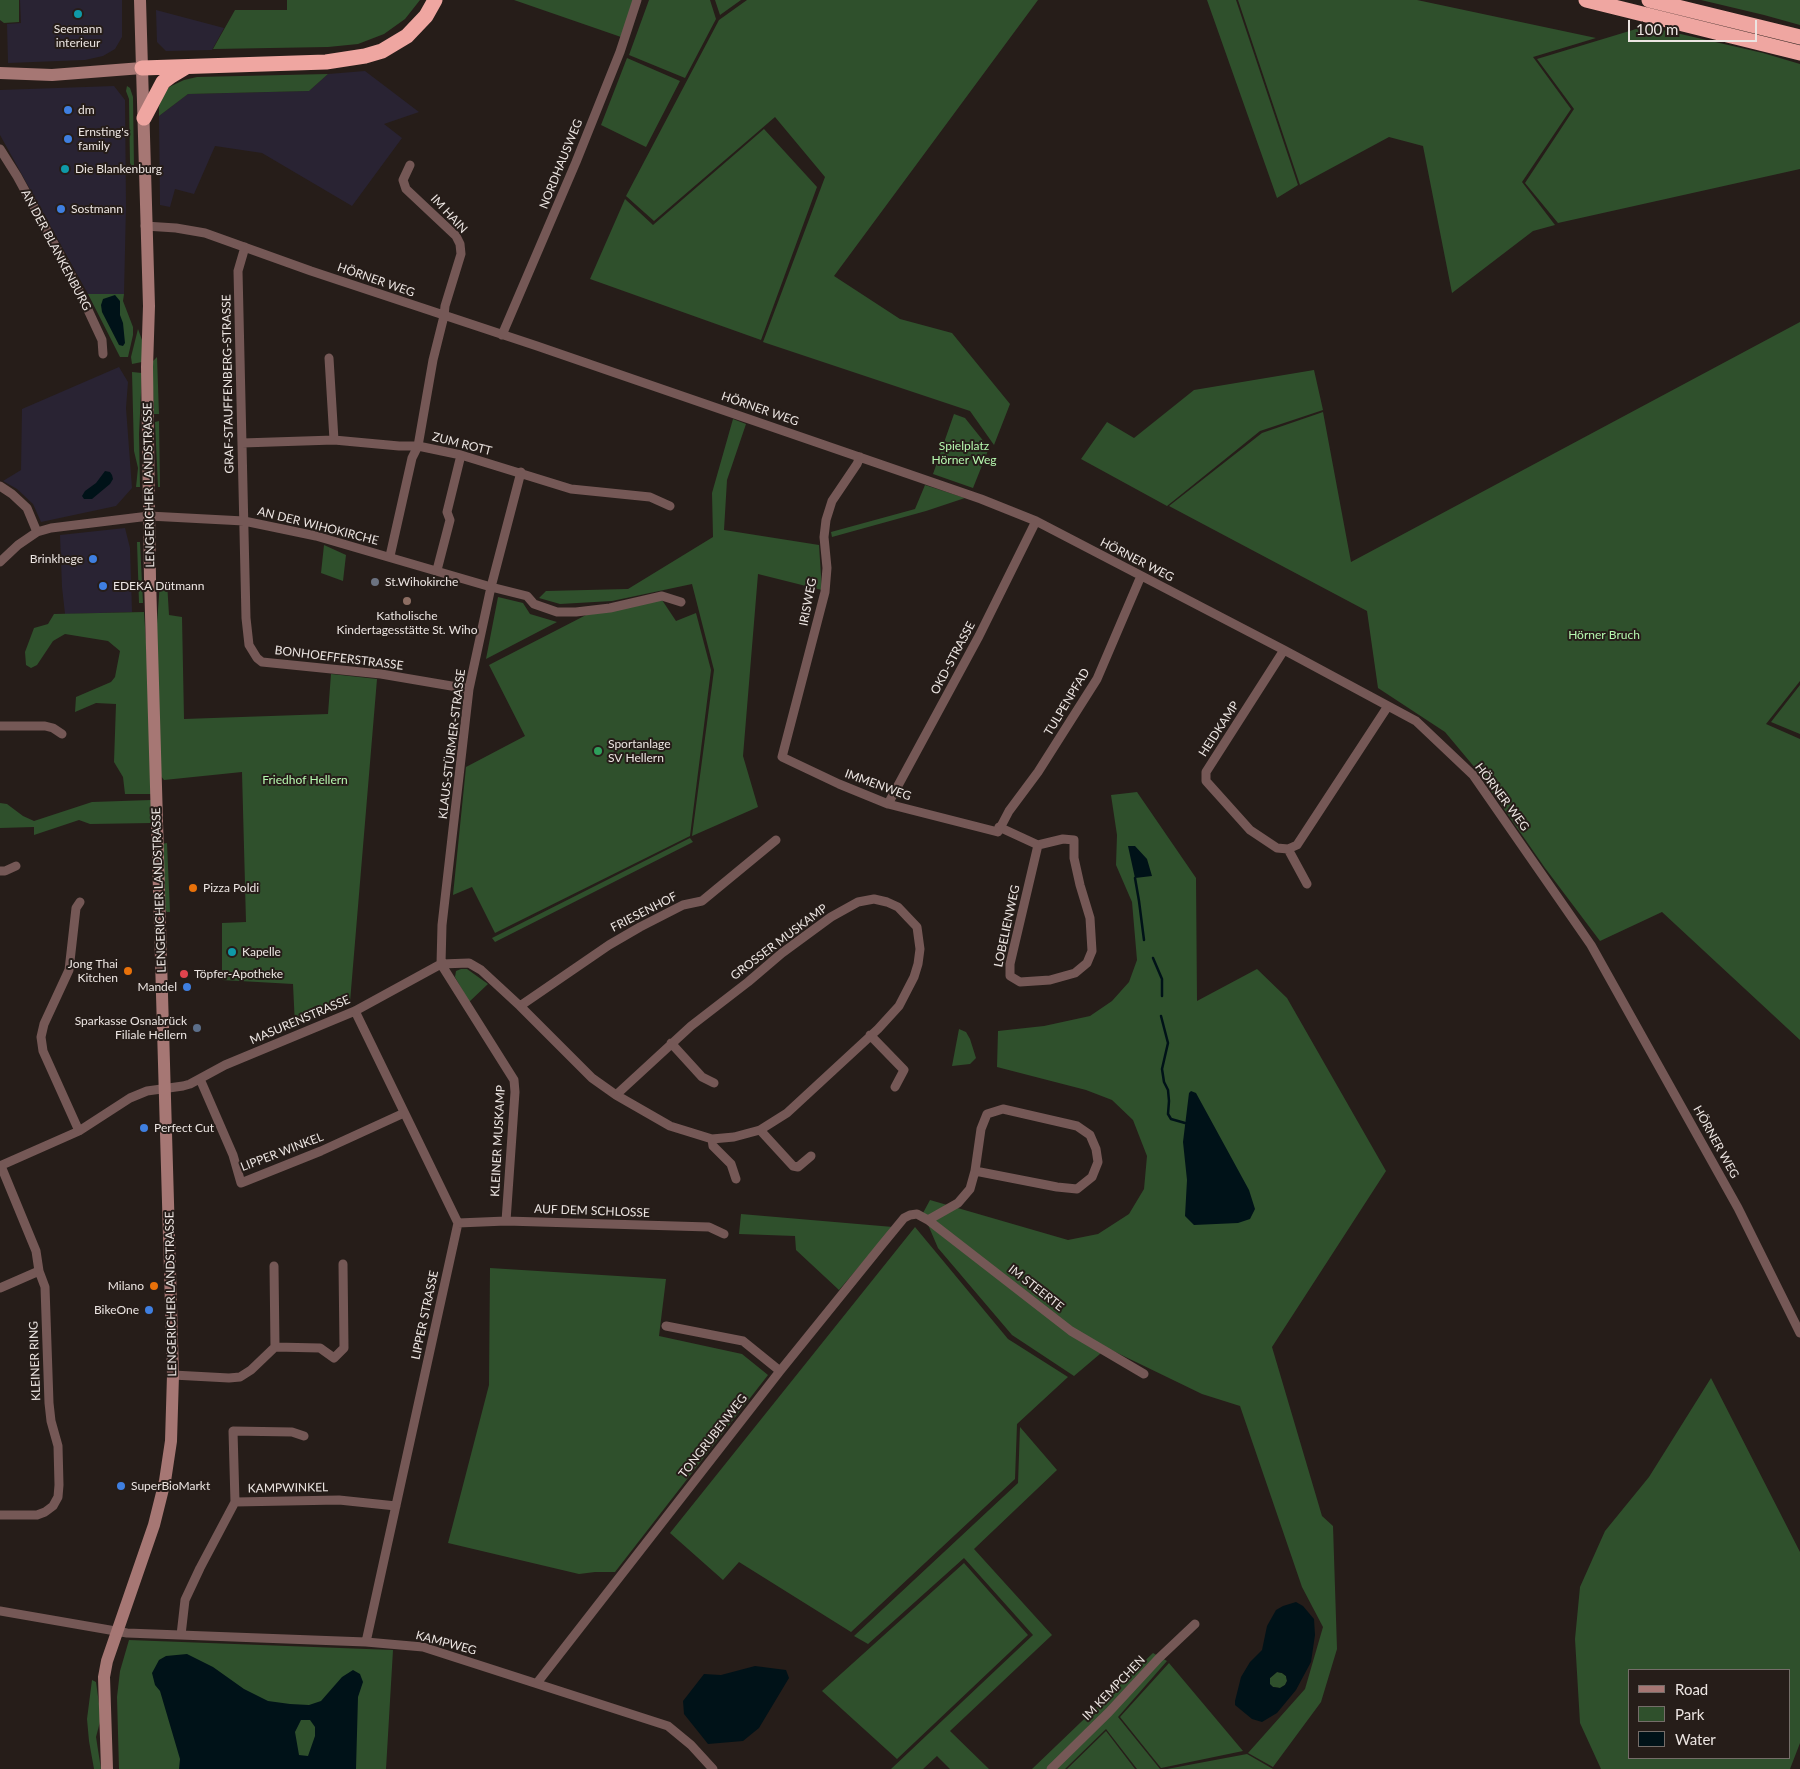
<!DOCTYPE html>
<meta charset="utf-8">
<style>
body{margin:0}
#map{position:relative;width:1800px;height:1769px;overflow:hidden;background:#261d19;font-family:Lato,sans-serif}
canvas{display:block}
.legend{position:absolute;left:1628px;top:1669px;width:162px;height:90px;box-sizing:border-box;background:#261d19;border:1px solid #756d69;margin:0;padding:6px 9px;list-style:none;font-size:15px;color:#ece5e2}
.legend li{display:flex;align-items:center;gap:10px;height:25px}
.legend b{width:25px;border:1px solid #756d69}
.scale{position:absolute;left:1628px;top:20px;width:129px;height:22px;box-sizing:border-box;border:2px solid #ece5e2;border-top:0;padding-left:6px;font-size:15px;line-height:18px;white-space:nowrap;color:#ece5e2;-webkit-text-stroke:4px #261d19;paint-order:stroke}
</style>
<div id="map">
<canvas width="1800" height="1769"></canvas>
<ul class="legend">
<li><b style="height:6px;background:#a67774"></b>Road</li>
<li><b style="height:14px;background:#2f502c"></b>Park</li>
<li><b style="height:14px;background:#001218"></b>Water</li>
</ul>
<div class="scale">100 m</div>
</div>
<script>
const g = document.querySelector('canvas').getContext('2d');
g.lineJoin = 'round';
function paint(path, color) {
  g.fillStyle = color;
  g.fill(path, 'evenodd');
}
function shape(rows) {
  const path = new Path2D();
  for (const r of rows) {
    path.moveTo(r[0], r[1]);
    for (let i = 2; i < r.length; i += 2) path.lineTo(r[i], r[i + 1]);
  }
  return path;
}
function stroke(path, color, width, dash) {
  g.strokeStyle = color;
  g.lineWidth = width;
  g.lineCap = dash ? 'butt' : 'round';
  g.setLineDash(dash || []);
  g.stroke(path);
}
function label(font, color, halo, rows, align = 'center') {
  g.font = font + ' Lato,sans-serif';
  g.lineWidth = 4;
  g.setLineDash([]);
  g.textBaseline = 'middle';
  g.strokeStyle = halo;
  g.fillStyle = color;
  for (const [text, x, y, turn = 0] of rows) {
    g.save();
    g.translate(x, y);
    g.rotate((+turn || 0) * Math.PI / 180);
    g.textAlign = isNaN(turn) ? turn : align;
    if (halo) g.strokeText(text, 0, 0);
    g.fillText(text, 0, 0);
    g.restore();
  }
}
const commercial = shape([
 [20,0,122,0,122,37,115,49,103,56,85,60,8,63,7,24,21,23],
 [156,10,224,28,212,50,166,51,157,42],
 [365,71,419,112,384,124,402,138,352,206,262,153,215,146,194,194,175,189,170,207,160,205,159,116,188,94,309,91,328,74],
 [114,86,125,100,126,206,124,294,88,294,0,135,0,90],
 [119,367,128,382,126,408,132,488,116,506,41,522,33,504,17,489,3,481,21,470,22,409],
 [125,528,130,548,132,612,65,614,62,587,60,535]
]);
const green = shape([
 [0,0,19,0,19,22,4,23,0,20],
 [287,0,420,0,405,19,384,34,358,44,328,47,213,49,235,10,287,10],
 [514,0,634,0,621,37],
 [649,0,710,0,716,19,685,78,629,55],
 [715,0,741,0,720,15],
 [747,0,1038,0,834,276,900,319,952,333,1010,404,994,445,970,411,763,342,825,177,775,117,654,221,626,196,719,20],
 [1207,0,1236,0,1298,185,1277,198],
 [1238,0,1417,0,1596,38,1533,57,1571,109,1522,182,1555,225,1533,231,1452,293,1423,146,1389,137,1300,185],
 [1701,0,1800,0,1800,25,1764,15],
 [1646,26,1763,53,1800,64,1800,169,1558,223,1525,183,1574,109,1537,59],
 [627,58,680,81,646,147,601,125],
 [328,74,309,91,188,94,159,116,159,107,162,97,169,87,184,80,197,77],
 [127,86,130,88,133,97,134,169,130,163,129,99,126,91],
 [764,129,817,187,761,340,590,279,625,199,653,225],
 [88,294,124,294,123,301,133,327,133,335,128,357,120,357],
 [1800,322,1800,681,1766,724,1800,739,1800,1040,1662,912,1600,941,1545,868,1476,769,1445,732,1378,688,1367,611,1169,506,1262,433,1323,412,1351,562],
 [138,329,142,340,142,362,132,364,131,357],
 [157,357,159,414,154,414,152,362],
 [1314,370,1323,410,1260,431,1167,506,1081,459,1107,422,1134,438,1194,390],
 [132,372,142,373,139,434,140,487,136,487,138,468,134,451],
 [954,414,965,418,989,448,973,488,933,474],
 [733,419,746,424,727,480,724,530,819,545,822,590,758,574,743,756,758,807,692,836,714,670,692,584,612,601,560,604,539,598,546,591,628,589,713,537,712,493],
 [159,421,160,487,158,487,155,422],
 [925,485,965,498,926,511,832,537,831,532,915,509],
 [137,542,140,542,143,603,139,603],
 [324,545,346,555,343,581,321,573],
 [160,582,167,582,169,615,182,617,184,719,328,714,331,674,377,679,350,1002,295,1026,293,984,222,980,222,923,246,922,242,772,164,780,160,775,156,637],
 [498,597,523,603,530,614,557,622,486,659],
 [662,600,676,621,696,613,711,670,690,836,495,933,472,887,453,895,466,767,525,736,489,665,588,614],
 [144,612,148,672,151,794,125,794,123,777,114,762,116,704,96,703,75,712,76,697,111,682,115,677,120,651,108,641,65,634,53,641,37,665,31,668,26,665,25,652,34,628,48,624,54,614],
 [1800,685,1800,734,1771,722],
 [1137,792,1196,878,1197,1001,1257,969,1287,998,1386,1171,1272,1347,1322,1516,1333,1526,1337,1649,1321,1702,1273,1767,1248,1753,1305,1689,1323,1627,1302,1587,1240,1406,1202,1394,1107,1348,1074,1376,1012,1335,938,1248,923,1213,930,1200,1068,1240,1098,1234,1129,1214,1144,1189,1147,1156,1133,1120,1112,1100,1086,1090,997,1067,998,1031,1044,1026,1090,1016,1112,1001,1129,982,1137,960,1132,902,1116,865,1117,835,1111,795],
 [151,800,152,823,90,824,79,820,34,835,34,827,0,828,0,803,7,804,23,816,34,821,92,802],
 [690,838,693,842,495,942,492,938],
 [167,843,170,912,167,912,165,910,162,844],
 [461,969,467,969,488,984,469,1002,455,977,456,971],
 [959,1029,966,1032,970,1039,976,1058,970,1064,952,1066],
 [741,1214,893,1227,839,1290,796,1250,795,1236,739,1234],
 [915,1227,1008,1339,1068,1377,1017,1424,1015,1479,851,1632,739,1562,723,1580,670,1533],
 [490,1268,666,1279,659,1336,742,1354,768,1375,615,1572,595,1572,579,1574,448,1543,489,1385],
 [1711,1378,1800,1552,1800,1743,1790,1769,1601,1769,1580,1723,1575,1639,1580,1587,1605,1531,1649,1477],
 [1629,1670,1789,1670,1789,1758,1629,1758],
 [1020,1427,1057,1470,974,1549,1052,1635,950,1731,989,1769,950,1769,937,1756,923,1769,891,1769,1033,1635,964,1558,868,1644,854,1636,1018,1483],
 [964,1563,1028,1635,897,1759,822,1691],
 [129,1640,393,1650,386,1769,119,1769,117,1697,120,1671],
 [1153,1653,1167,1661,1118,1717,1160,1769,1137,1769,1106,1729,1065,1769,1032,1769],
 [1169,1663,1243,1751,1161,1768,1120,1717],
 [1277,1672,1282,1673,1286,1676,1287,1681,1285,1685,1280,1688,1273,1687,1269,1684,1270,1678],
 [92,1680,96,1682,101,1718,96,1737,101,1769,94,1769,89,1741,87,1719],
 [1106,1731,1135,1769,1067,1769],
 [1247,1754,1273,1769,1167,1769]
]);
const water = shape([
 [115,295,120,301,120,315,123,323,125,343,123,346,119,345,102,312,101,305,103,299],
 [105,471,110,472,112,475,113,479,110,484,92,499,84,499,82,496,85,491,96,483],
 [1128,846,1135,846,1147,859,1152,876,1135,878],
 [1191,1091,1196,1093,1249,1190,1255,1209,1250,1219,1238,1223,1194,1225,1185,1216,1187,1180,1183,1142,1189,1093],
 [1296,1602,1303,1606,1314,1619,1315,1635,1311,1662,1296,1690,1277,1713,1262,1722,1252,1719,1235,1705,1235,1701,1241,1677,1250,1662,1262,1650,1267,1626,1276,1610,1283,1606],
 [1277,1672,1282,1673,1286,1676,1287,1681,1285,1685,1280,1688,1273,1687,1270,1684,1270,1678],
 [187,1654,213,1667,244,1689,268,1701,290,1704,309,1705,321,1701,342,1677,353,1670,360,1674,363,1682,358,1697,356,1769,179,1769,180,1759,160,1691,155,1685,152,1673,159,1660,166,1656],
 [301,1720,310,1720,315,1727,315,1736,308,1756,299,1755,295,1732],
 [755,1666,786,1670,789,1678,759,1728,743,1741,708,1744,684,1714,683,1701,704,1674,721,1675]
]);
const stream = shape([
 [1135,878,1139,901,1144,940],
 [1153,958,1162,979,1162,996],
 [1161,1016,1168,1043,1162,1069,1164,1082,1168,1090,1169,1101,1168,1114,1171,1119,1185,1123]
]);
const street = shape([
 [0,149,17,176,75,282,102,340,103,354],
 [145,226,176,228,205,233,311,271,537,346,981,499,1036,521,1284,650,1416,721,1473,775,1591,945,1738,1208,1800,1333],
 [245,247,238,271,246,618,249,645,257,658,262,662,381,674,469,689],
 [502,335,576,162,620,52,637,0],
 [329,358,334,440],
 [242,443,334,440,399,446,418,446,461,455,571,489,650,497,670,506],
 [860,457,857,464,832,501,826,520,824,537,827,568,825,592,782,757,839,784,888,804,998,832,1009,811,1038,772,1097,679,1141,576],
 [0,486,12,494,27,508,37,532],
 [390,556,412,458,418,446,433,360,444,316,445,306,461,254,460,244,456,236,406,189,403,180,410,165],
 [0,562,18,545,37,532,51,528,149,516,244,521,316,536,491,587,527,596,534,604,557,612,576,612,610,608,662,596,681,602],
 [437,570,450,520,447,512,461,455],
 [1284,650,1206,772,1206,781,1250,830,1277,848,1288,849,1307,884],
 [0,726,45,726,53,728,62,734],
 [888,804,979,636,1036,521],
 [999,827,1038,845,1063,839,1074,840,1074,858,1080,885,1090,918,1092,951,1087,963,1075,973,1050,980,1020,982,1010,976,1010,964,1038,845],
 [1288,849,1297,845,1388,706],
 [0,871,5,871,16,866],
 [441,964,442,925,469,689,491,587,521,472],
 [441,964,514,1080,515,1092,506,1221],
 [520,1006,609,945,640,927,683,905,702,901,776,840],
 [355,1011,458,1223,366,1642],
 [870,1035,904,1070,895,1087],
 [671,1043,702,1077,714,1083],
 [200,1079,233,1155,241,1183,321,1151,404,1113],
 [760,1130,793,1166,798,1167,811,1156],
 [79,1131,43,1051,41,1037,44,1024,69,970,76,908,80,902],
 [712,1139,713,1146,731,1164,736,1179],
 [0,1166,79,1131,130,1098,147,1091,183,1086,190,1084,225,1065,355,1011,441,964,469,963,481,970,520,1006,592,1078,616,1095,670,1126,712,1139,734,1137,760,1130,787,1113,878,1029,899,1006,914,977,918,964,920,949,917,927,898,907,887,902,874,899,858,902,831,917,782,953,748,982,691,1026,616,1095],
 [928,1220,958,1203,970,1189,975,1171,1057,1187,1077,1189,1092,1177,1098,1162,1096,1149,1090,1135,1077,1126,1003,1109,987,1114,981,1129,975,1171],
 [458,1223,506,1221,709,1227,724,1234],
 [274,1266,275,1347],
 [0,1288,39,1271],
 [666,1326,743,1341,780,1371],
 [173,1375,229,1378,240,1377,251,1370,275,1347,320,1348,334,1358,344,1348,343,1264],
 [235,1502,233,1431,292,1432,304,1436],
 [0,1515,37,1515,45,1512,53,1506,58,1497,59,1485,58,1446,51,1421,49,1403,45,1287,39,1271,36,1251,1,1166],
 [0,1611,127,1633,366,1642,423,1647,668,1726,691,1745,713,1769],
 [181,1635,185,1600,200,1568,235,1502,339,1500,396,1506],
 [537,1683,780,1371,881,1246,904,1218,910,1215,917,1214,928,1220,1071,1331,1144,1374],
 [1051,1769,1109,1712,1159,1658,1195,1624]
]);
const secondary = shape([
 [0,73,52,75,142,68],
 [107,1769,104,1677,107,1661,154,1525,165,1481,171,1441,173,1375,150,579,147,367,149,306,140,0]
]);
const highway = shape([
 [1586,0,1800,53],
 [1649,0,1800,37],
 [142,68,326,62,365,56,382,51,407,36,426,16,435,0],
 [144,118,163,82,171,76,186,67]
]);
const markers = [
 [78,14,5,"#0f9aa8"],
 [68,110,5,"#3f7fe0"],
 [68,139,5,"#3f7fe0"],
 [65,169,5,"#0f9aa8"],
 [61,209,5,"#3f7fe0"],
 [93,559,5,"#3f7fe0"],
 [375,582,5,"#6b7280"],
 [103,586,5,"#3f7fe0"],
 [407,601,5,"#8d6e63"],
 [598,751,5,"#2e9e5b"],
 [193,888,5,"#e8710a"],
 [232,952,5,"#0f9aa8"],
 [128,971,5,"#e8710a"],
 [184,974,5,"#e0444e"],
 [187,987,5,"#3f7fe0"],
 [197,1028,5,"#5c6f8a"],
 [144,1128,5,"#3f7fe0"],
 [154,1286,5,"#e8710a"],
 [149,1310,5,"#3f7fe0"],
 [121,1486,5,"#3f7fe0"]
];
const poiNames = [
 ["Seemann",78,29,"center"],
 ["interieur",78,43,"center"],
 ["dm",78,110],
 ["Ernsting's",78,132],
 ["family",78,146],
 ["Die Blankenburg",75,169],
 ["Sostmann",71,209],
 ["Brinkhege",83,559,"right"],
 ["St.Wihokirche",385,582],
 ["EDEKA Dütmann",113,586],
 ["Katholische",407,616,"center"],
 ["Kindertagesstätte St. Wiho",407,630,"center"],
 ["Sportanlage",608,744],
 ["SV Hellern",608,758],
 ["Pizza Poldi",203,888],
 ["Kapelle",242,952],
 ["Jong Thai",118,964,"right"],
 ["Kitchen",118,978,"right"],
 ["Töpfer-Apotheke",194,974],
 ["Mandel",177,987,"right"],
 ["Sparkasse Osnabrück",187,1021,"right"],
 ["Filiale Hellern",187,1035,"right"],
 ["Perfect Cut",154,1128],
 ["Milano",144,1286,"right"],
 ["BikeOne",139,1310,"right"],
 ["SuperBioMarkt",131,1486]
];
const streetNames = [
 ["NORDHAUSWEG",561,164,-68],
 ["IM HAIN",449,214,47],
 ["AN DER BLANKENBURG",56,250,62],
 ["HÖRNER WEG",376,280,19],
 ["GRAF-STAUFFENBERG-STRASSE",228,384,-91],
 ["HÖRNER WEG",760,409,19],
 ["ZUM ROTT",462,444,14],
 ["LENGERICHER LANDSTRASSE",149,485,-91],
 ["AN DER WIHOKIRCHE",318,526,14],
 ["HÖRNER WEG",1137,560,27],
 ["IRISWEG",808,602,-79],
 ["BONHOEFFERSTRASSE",339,658,7],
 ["OKD-STRASSE",953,658,-62],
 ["TULPENPFAD",1067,702,-59],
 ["HEIDKAMP",1219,729,-57],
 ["KLAUS-STÜRMER-STRASSE",452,744,-83],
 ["IMMENWEG",878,785,20],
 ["HÖRNER WEG",1502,797,53],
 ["LENGERICHER LANDSTRASSE",159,890,-92],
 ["FRIESENHOF",644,912,-27],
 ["LOBELIENWEG",1007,926,-78],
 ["GROSSER MUSKAMP",779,942,-37],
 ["MASURENSTRASSE",300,1020,-23],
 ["KLEINER MUSKAMP",498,1141,-87],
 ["HÖRNER WEG",1716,1142,61],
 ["LIPPER WINKEL",282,1152,-21],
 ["AUF DEM SCHLOSSE",592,1211,2],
 ["IM STEERTE",1036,1288,38],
 ["LENGERICHER LANDSTRASSE",171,1294,-91],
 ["LIPPER STRASSE",425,1315,-78],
 ["KLEINER RING",35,1361,-92],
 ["TONGRUBENWEG",713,1436,-52],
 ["KAMPWINKEL",288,1488,-1],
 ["KAMPWEG",446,1643,15],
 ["IM KEMPCHEN",1114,1688,-46]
];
const parkNames = [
 ["Spielplatz",964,446],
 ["Hörner Weg",964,460],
 ["Hörner Bruch",1604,635],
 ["Friedhof Hellern",305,780]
];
paint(commercial, '#292333');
paint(green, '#2f502c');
paint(water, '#001218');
stroke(stream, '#001218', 2.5);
stroke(street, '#755856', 9);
stroke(secondary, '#a67774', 12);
stroke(highway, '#efa6a1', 15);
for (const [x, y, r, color] of markers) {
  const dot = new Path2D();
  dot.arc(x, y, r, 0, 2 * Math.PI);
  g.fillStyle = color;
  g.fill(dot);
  stroke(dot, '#261d19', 2);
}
label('12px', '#ece5e2', '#261d19', poiNames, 'left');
label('12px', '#ece5e2', '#261d19', streetNames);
label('12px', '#b6f8af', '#261d19', parkNames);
</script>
